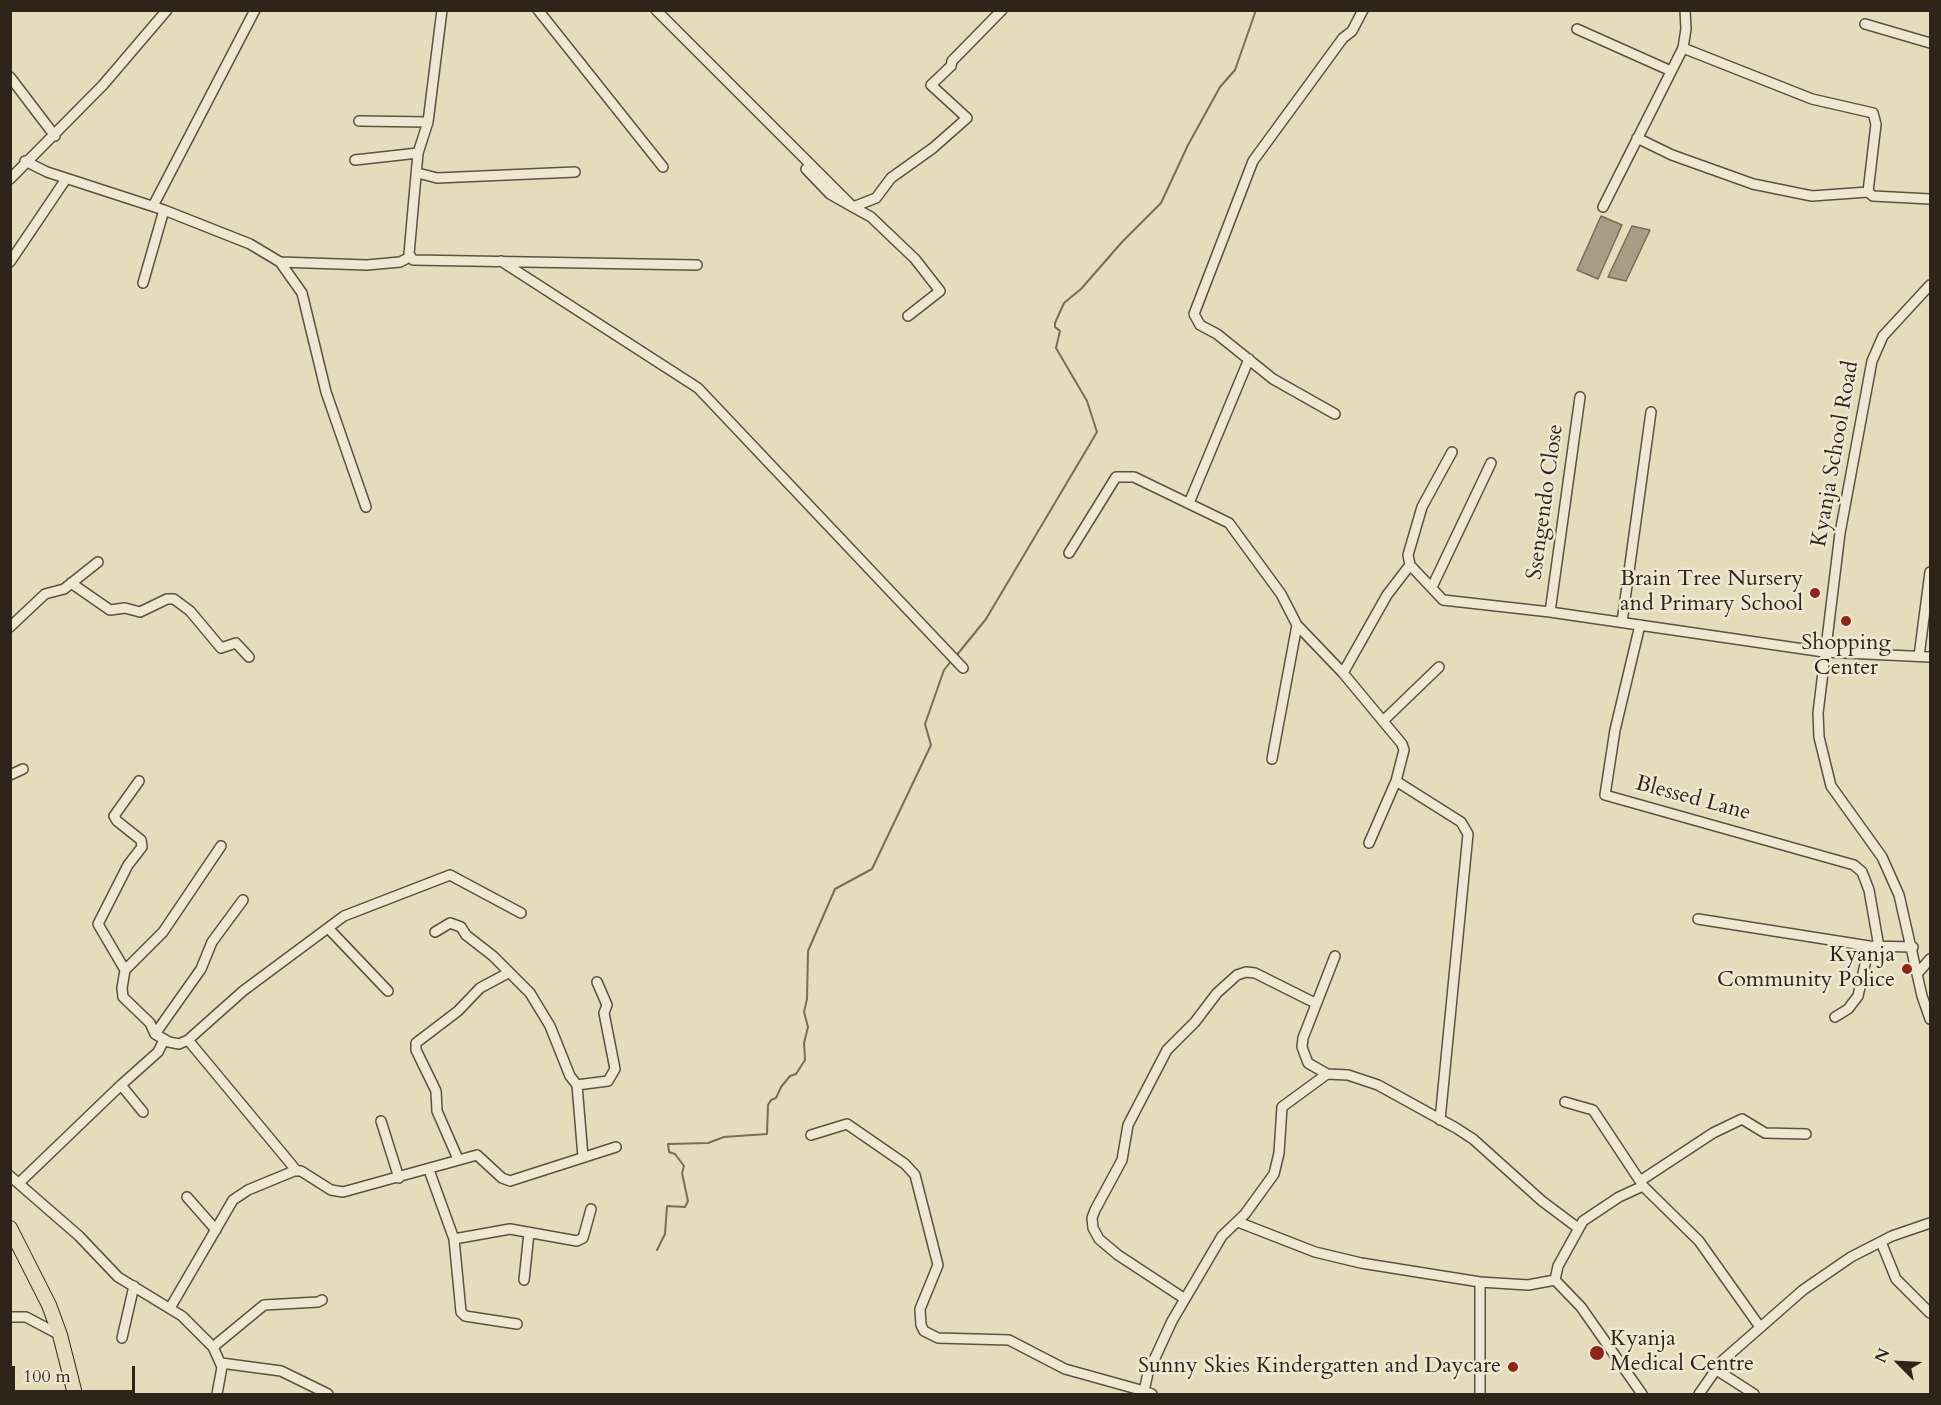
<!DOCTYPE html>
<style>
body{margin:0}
#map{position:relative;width:1941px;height:1405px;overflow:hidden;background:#e5dcbb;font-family:Cardo,serif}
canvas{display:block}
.frame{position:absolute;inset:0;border:12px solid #2f2419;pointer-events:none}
.north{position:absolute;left:1869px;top:1333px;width:60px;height:60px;-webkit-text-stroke:4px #eee8d3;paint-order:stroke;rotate:294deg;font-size:16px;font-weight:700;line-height:24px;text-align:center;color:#2f2419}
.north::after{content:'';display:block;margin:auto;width:21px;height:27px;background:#2f2419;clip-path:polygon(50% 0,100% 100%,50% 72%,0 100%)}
.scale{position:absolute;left:12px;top:1366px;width:123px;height:27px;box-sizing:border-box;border:3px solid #2f2419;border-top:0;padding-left:8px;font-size:18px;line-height:21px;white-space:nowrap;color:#2f2419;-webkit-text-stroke:4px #eee8d3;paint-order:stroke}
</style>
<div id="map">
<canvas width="1941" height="1405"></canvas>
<div class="frame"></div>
<div class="north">N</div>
<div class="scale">100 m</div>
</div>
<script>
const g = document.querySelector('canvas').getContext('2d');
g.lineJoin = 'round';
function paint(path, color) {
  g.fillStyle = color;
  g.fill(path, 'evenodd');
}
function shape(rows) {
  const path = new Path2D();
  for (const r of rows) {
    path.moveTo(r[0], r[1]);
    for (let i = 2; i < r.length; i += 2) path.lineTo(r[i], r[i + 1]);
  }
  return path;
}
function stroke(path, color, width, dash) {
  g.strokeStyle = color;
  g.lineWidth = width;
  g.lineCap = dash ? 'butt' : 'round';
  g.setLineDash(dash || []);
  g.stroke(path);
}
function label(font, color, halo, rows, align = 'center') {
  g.font = font + ' Cardo,serif';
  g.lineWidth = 5;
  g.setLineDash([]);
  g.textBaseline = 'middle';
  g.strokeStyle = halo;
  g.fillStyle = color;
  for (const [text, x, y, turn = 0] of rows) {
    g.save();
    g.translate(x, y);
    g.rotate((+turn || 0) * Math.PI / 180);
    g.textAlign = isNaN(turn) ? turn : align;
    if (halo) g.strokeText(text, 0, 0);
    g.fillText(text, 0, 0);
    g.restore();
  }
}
const water = shape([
 [1601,216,1622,225,1598,279,1577,270,1601,216],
 [1632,226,1650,230,1626,281,1608,277,1632,226]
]);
const stream = shape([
 [956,656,986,619,1097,432,1087,401,1056,348,1060,331,1055,327,1055,323,1064,303,1081,289,1122,242,1161,203,1188,145,1220,87,1235,70,1256,10],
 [657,1250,665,1234,667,1206,685,1207,688,1201,682,1173,684,1166,675,1154,669,1152,668,1144,708,1143,724,1137,767,1134,768,1105,771,1100,776,1098,781,1087,790,1076,796,1074,805,1060,804,1043,808,1027,804,1012,807,999,808,951,835,889,872,869,931,745,925,724,944,670,952,660]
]);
const street = shape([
 [538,10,663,167],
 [656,10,853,207,871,217,915,259,940,291,908,316],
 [1865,24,1930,43],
 [1577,29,1671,71],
 [1683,48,1812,99,1873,113,1876,124,1868,192],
 [10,77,55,136],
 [359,121,428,122],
 [1637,138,1672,155,1753,184,1812,196,1868,192,1873,196,1930,199],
 [418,153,428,122,442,10],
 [355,160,418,153,409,254,413,260,697,265],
 [25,161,47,172,164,210,250,244,280,262,302,293,326,392,366,507],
 [806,169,830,194,853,207,876,198,891,178,933,148,967,118,931,85,951,66,952,61,1002,10],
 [418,173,437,178,575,172],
 [10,179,103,85,167,10],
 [153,206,255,10],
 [1603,207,1683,48,1686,29,1685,10],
 [501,261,698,388,963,668],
 [10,262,66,179],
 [280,262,367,265,400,262,410,257],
 [143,283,164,210],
 [1930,285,1883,336,1872,361,1840,533,1818,713,1819,737,1831,786,1882,857,1899,895,1922,996,1930,1019],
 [1335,414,1273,379,1217,334,1200,325,1194,314,1253,161,1343,38,1352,31,1363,10],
 [1452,452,1422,507,1408,555,1410,565,1443,600,1550,612,1824,652,1930,657],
 [1189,503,1249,359],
 [1069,553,1116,477,1134,477,1229,523,1281,594,1297,625,1343,673,1402,744,1404,750,1396,781,1369,843],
 [71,583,110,610,125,608,140,612,167,599,174,599,190,611,221,648,236,643,249,657],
 [1432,587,1491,463],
 [1550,612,1580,397],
 [1622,622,1651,412],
 [1640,625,1615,730,1605,795,1854,865,1862,872,1869,890,1879,947],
 [10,627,45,594,64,589,98,562],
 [1919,656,1930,572],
 [1343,673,1387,595,1410,565],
 [1383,721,1439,667],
 [1272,759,1297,625],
 [10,775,23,769],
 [139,781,114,816,117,821,141,840,142,847,128,865,98,924,125,970,122,988,123,997,150,1023,155,1034,169,1042,179,1044,188,1040,243,991,344,916,450,875,521,913],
 [1396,781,1461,822,1468,834,1440,1120],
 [1698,919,1869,946,1913,947],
 [328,928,388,991],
 [435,932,450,923,461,927,466,935,493,956,530,993,550,1026,570,1076,577,1085,583,1157],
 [1335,956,1303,1038,1302,1047,1308,1063,1327,1074,1348,1075,1378,1085,1456,1128,1473,1139,1542,1201,1578,1228],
 [125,970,163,932,221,846],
 [1917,974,1930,959],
 [1835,1017,1848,1009,1858,996,1869,946],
 [155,1034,201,969,212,942,243,900],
 [188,1040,296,1170],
 [577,1085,608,1081,615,1069,604,1013,607,1005,597,982],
 [1565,1102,1593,1110,1642,1184],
 [143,1112,121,1085,158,1052,164,1040],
 [381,1121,399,1178],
 [811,1135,847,1124,905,1164,915,1175,938,1265,920,1309,921,1325,924,1331,938,1338,1009,1340,1065,1369,1144,1391],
 [458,1159,437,1111,436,1091,416,1050,416,1043,458,1011,480,988,508,973],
 [429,1170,454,1239,461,1312,465,1316,517,1324],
 [10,1176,79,1236,118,1277,182,1316,213,1347],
 [1640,1181,1713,1133,1742,1119,1765,1133,1806,1134],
 [19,1183,121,1085],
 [187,1197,216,1230],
 [1238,1222,1315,1252,1361,1263,1480,1282,1528,1285,1555,1280],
 [454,1239,510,1229,577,1241,583,1238,591,1209],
 [1881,1242,1896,1279,1930,1313],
 [524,1280,529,1233],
 [1185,1299,1118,1255,1099,1239,1093,1228,1092,1218,1095,1210,1122,1160,1128,1125,1167,1050,1195,1022,1217,993,1237,975,1246,972,1255,973,1315,1003],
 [170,1308,233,1200,248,1190,294,1171,301,1171,331,1190,343,1192,477,1155,502,1178,510,1181,616,1147],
 [10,1317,26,1317,60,1335],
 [122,1338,134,1286],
 [221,1363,281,1371,328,1394],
 [1715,1369,1754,1394],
 [217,1394,222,1367,213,1347,264,1305,318,1302,322,1300],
 [1152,1394,1144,1391,1148,1373,1172,1321,1222,1236,1245,1214,1274,1174,1279,1153,1282,1107,1327,1074],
 [1480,1394,1480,1282],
 [1642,1394,1581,1307,1555,1280,1558,1266,1583,1221,1619,1197,1643,1186,1699,1241,1760,1327],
 [1699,1394,1722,1361,1803,1290,1851,1257,1892,1236,1930,1223]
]);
const primary = shape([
 [10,1228,49,1305,60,1335,75,1394]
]);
const markers = [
 [1815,593,6,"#8f2418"],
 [1846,621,6,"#8f2418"],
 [1907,969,6,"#8f2418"],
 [1597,1353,8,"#8f2418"],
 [1513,1367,6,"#8f2418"]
];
const streetNames = [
 ["Kyanja School Road",1836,454,-80],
 ["Ssengendo Close",1546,502,-82],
 ["Blessed Lane",1693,799,15]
];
const poiNames = [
 ["Brain Tree Nursery",1803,580],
 ["and Primary School",1803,605],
 ["Shopping",1846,644,"center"],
 ["Center",1846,669,"center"],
 ["Kyanja",1895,956],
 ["Community Police",1895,981],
 ["Kyanja",1610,1340,"left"],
 ["Medical Centre",1610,1365,"left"],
 ["Sunny Skies Kindergatten and Daycare",1501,1367]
];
paint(water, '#a79d84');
stroke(water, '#776d59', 1.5);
stroke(stream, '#776d59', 2);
stroke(street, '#5c5242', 12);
stroke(primary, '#2f2419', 16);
stroke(street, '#eee8d3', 9);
stroke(primary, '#e5dcbb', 14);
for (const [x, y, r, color] of markers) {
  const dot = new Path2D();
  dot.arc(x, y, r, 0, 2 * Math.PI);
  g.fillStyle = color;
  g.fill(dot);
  stroke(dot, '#eee8d3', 2);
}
label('22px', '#2f2419', '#eee8d3', streetNames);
label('22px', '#2f2419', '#eee8d3', poiNames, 'right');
</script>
